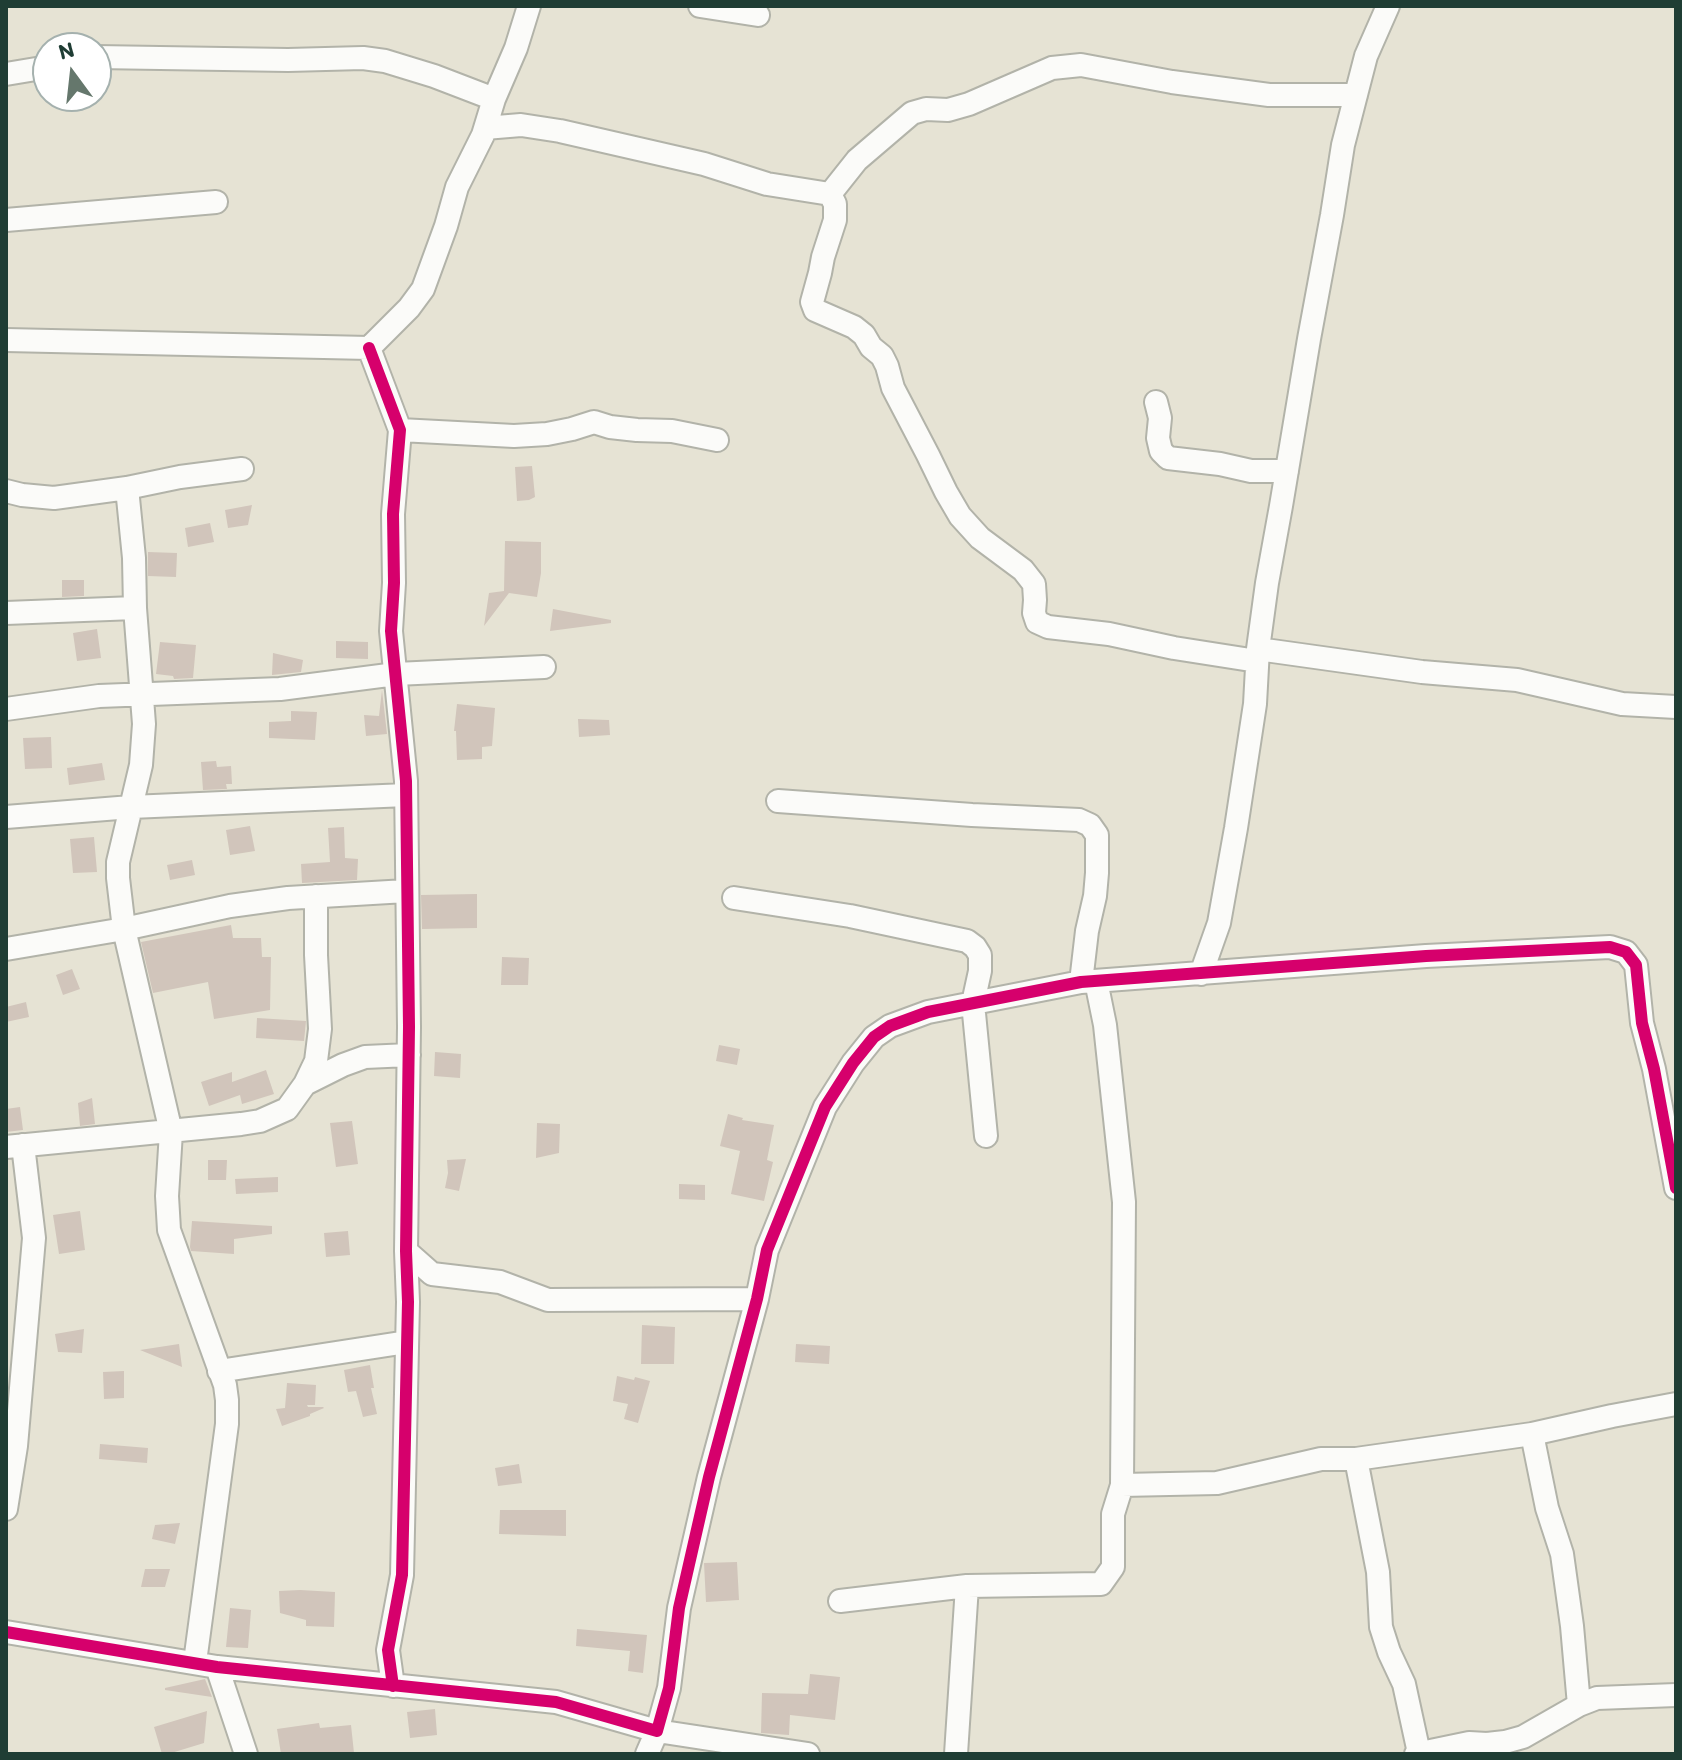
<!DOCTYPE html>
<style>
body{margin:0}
#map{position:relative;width:1682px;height:1760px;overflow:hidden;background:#e6e3d4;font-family:Itim,sans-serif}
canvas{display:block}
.frame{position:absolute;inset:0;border:8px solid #1f3d34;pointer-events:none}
.north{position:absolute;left:32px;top:32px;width:80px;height:80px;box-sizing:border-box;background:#fff;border:2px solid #a5b1ae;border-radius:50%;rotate:345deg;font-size:22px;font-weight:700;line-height:32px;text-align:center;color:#1f3d34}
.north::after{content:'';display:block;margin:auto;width:28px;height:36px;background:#65776c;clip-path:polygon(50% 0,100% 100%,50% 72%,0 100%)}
</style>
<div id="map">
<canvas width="1682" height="1760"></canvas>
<div class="frame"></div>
<div class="north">N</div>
</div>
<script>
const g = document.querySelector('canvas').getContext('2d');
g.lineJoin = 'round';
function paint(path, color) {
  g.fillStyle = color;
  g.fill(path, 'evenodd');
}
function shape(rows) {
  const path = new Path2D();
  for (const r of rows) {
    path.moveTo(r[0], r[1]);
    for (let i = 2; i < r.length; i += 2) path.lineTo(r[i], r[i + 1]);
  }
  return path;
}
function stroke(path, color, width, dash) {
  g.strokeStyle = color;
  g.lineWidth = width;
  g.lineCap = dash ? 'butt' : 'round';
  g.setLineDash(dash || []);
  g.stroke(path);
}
const building = shape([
 [532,466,535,497,529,500,517,501,515,467],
 [252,505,248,525,228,528,225,510],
 [210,523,214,542,188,547,185,528],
 [505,541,541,542,541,573,537,597,509,593,484,626,489,593,504,591],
 [148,552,177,553,176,577,148,576],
 [62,580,84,580,84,596,62,597],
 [553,609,611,620,611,623,550,631],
 [97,629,101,658,77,661,73,633],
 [336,641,368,642,368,659,336,658],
 [160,642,196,645,193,678,174,679,173,676,156,674],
 [273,653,303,660,301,672,272,675],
 [382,690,387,734,366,736,364,715,379,716],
 [457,704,495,708,492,746,482,747,482,759,457,760,456,731,454,731],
 [291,711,317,712,315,740,269,738,269,722,291,721],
 [578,719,609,720,610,735,579,737],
 [51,737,52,768,25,769,23,738],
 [216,761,217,767,231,766,232,784,226,784,227,789,203,790,201,762],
 [102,763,105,780,69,785,67,768],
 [250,826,255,851,230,855,226,830],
 [344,827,345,858,358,859,357,880,302,883,301,864,330,862,328,828],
 [94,837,97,872,73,873,70,839],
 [192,860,195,875,170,880,167,865],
 [477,894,477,928,422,929,421,895],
 [231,925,233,938,261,938,262,957,271,957,270,1010,214,1019,208,982,153,993,141,942],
 [502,957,529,958,528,985,501,985],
 [72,969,80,989,63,995,56,975],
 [26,1002,29,1017,6,1022,6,1007],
 [257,1018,306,1021,304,1041,256,1038],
 [719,1045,740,1049,737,1065,716,1061],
 [435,1052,461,1054,460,1078,434,1076],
 [266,1070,274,1094,242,1104,240,1095,209,1106,201,1082,232,1072,232,1082],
 [92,1098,95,1124,80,1126,78,1103],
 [20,1107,23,1130,6,1132,6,1109],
 [728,1114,743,1118,742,1120,774,1125,767,1160,773,1162,764,1201,731,1194,740,1151,720,1146],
 [352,1121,358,1164,336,1167,330,1123],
 [537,1123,560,1124,559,1153,536,1158],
 [466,1159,459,1191,445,1188,448,1173,447,1160],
 [208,1160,227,1160,226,1180,208,1180],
 [278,1177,278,1192,236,1194,235,1179],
 [679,1184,705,1185,705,1200,679,1199],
 [80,1211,85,1250,59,1254,53,1215],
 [192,1221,272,1226,272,1234,234,1239,234,1254,191,1251,190,1247],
 [348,1231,350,1255,326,1257,324,1233],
 [642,1325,675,1327,674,1364,641,1364],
 [84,1329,82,1353,58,1352,55,1334],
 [179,1344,182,1367,140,1350],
 [796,1344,830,1346,829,1364,795,1362],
 [370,1365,374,1388,371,1388,377,1414,363,1417,356,1391,348,1392,344,1370],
 [124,1371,124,1398,104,1399,103,1372],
 [617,1376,634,1380,635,1377,650,1381,638,1423,624,1419,628,1404,613,1401],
 [287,1383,316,1385,315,1405,307,1405,308,1407,323,1407,324,1408,310,1414,310,1416,282,1426,276,1409,285,1408],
 [100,1444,148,1448,147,1463,99,1459],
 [519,1464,522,1483,498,1486,495,1468],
 [500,1510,566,1510,566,1536,499,1534],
 [180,1523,175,1544,152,1539,155,1525],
 [737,1562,739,1600,706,1602,704,1563],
 [145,1569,170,1569,165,1587,141,1587],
 [300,1590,335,1592,334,1627,306,1626,306,1620,280,1613,279,1591],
 [230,1608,251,1610,248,1648,226,1647],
 [577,1629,647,1635,643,1673,628,1671,630,1651,576,1646],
 [810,1674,840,1677,835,1720,790,1715,789,1735,761,1733,762,1693,808,1694],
 [205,1679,212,1697,165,1690,165,1688],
 [435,1709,437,1735,410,1738,407,1712],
 [207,1711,204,1743,168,1754,162,1754,154,1727],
 [319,1723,320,1728,351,1725,354,1753,281,1754,277,1729]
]);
const street = shape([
 [700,6,758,15],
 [96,57,288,60,363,58,385,61,434,76,494,99],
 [6,74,48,67],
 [485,128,521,125,560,131,704,164,767,184,830,194],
 [830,194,835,204,835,220,823,257,820,273,812,302,815,310,854,327,864,335,871,347,882,356,887,366,893,388,928,455,946,492,960,516,980,538,1023,570,1034,584,1035,600,1034,613,1037,622,1048,627,1109,634,1174,648,1257,661],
 [830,194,857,160,912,113,926,109,948,110,969,104,1052,68,1081,65,1172,82,1269,95,1356,95],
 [6,220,216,202],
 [6,340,369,348,409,308,423,289,446,226,457,187,483,135,494,99,516,48,529,6],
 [369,348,400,430,393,514,394,583,391,631,406,781,409,1027,406,1251,408,1302,402,1575,388,1650,393,1686],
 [1156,402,1160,418,1158,438,1161,451,1168,458,1220,464,1251,471,1287,471],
 [400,430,514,436,547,434,572,429,594,422,610,427,637,430,672,431,717,440],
 [127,488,134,558,135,608,144,724,141,765,118,862,118,878,124,929,171,1132,167,1196,169,1230,225,1385,227,1400,227,1424,195,1662],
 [6,491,22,495,54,498,127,488,180,477,242,469],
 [6,613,135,608],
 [1258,649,1422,672,1517,680,1622,704,1676,707],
 [6,709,99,696,280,689,396,674,544,667],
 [778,801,972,815,1079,820,1090,825,1097,835,1097,873,1095,896,1087,931,1081,982],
 [6,817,131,807,406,795],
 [734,898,850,916,967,941,975,947,980,955,980,971,973,1003,986,1136],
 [6,949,124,929,230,906,288,898,406,891],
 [1201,974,1219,923,1236,828,1255,704,1258,649,1267,583,1281,506,1309,339,1332,215,1343,145,1366,56,1388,6],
 [1096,981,1105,1025,1124,1202,1122,1485],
 [305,1084,343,1065,365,1057,409,1055],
 [6,1147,241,1124,260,1121,287,1109,305,1084,316,1061,320,1029,316,955,316,896],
 [406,1251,432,1274,500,1282,548,1300,757,1299],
 [219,1371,407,1342],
 [1532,1434,1547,1508,1562,1554,1572,1626,1579,1705],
 [1356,1459,1532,1434,1612,1416,1676,1404],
 [6,1509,16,1446,34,1238,23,1145],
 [840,1601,967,1586,1101,1584,1113,1567,1113,1514,1122,1485,1217,1483,1321,1459,1356,1459,1378,1572,1381,1627,1389,1652,1404,1684,1419,1753],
 [6,1632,217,1667,556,1702,657,1731,669,1688,679,1608,709,1477,757,1299,767,1250,825,1107,853,1063,874,1037,890,1026,928,1012,1081,982,1426,956,1610,947,1626,952,1636,965,1642,1023,1654,1069,1676,1188],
 [217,1667,246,1754],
 [647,1754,657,1731,808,1754],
 [956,1754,967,1586],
 [1416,1754,1469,1743,1487,1744,1505,1742,1523,1737,1579,1705,1597,1698,1676,1695]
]);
const cycleway = shape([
 [369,348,400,430,393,514,394,583,391,631,406,781,409,1027,406,1251,408,1302,402,1575,388,1650,393,1686],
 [6,1632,217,1667,556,1702,657,1731,669,1688,679,1608,709,1477,757,1299,767,1250,825,1107,853,1063,874,1037,890,1026,928,1012,1081,982,1426,956,1610,947,1626,952,1636,965,1642,1023,1654,1069,1676,1188]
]);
paint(building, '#d1c5bb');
stroke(street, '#b2b3a9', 26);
stroke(street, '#fbfbf9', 22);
stroke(cycleway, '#d6006c', 12);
</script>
